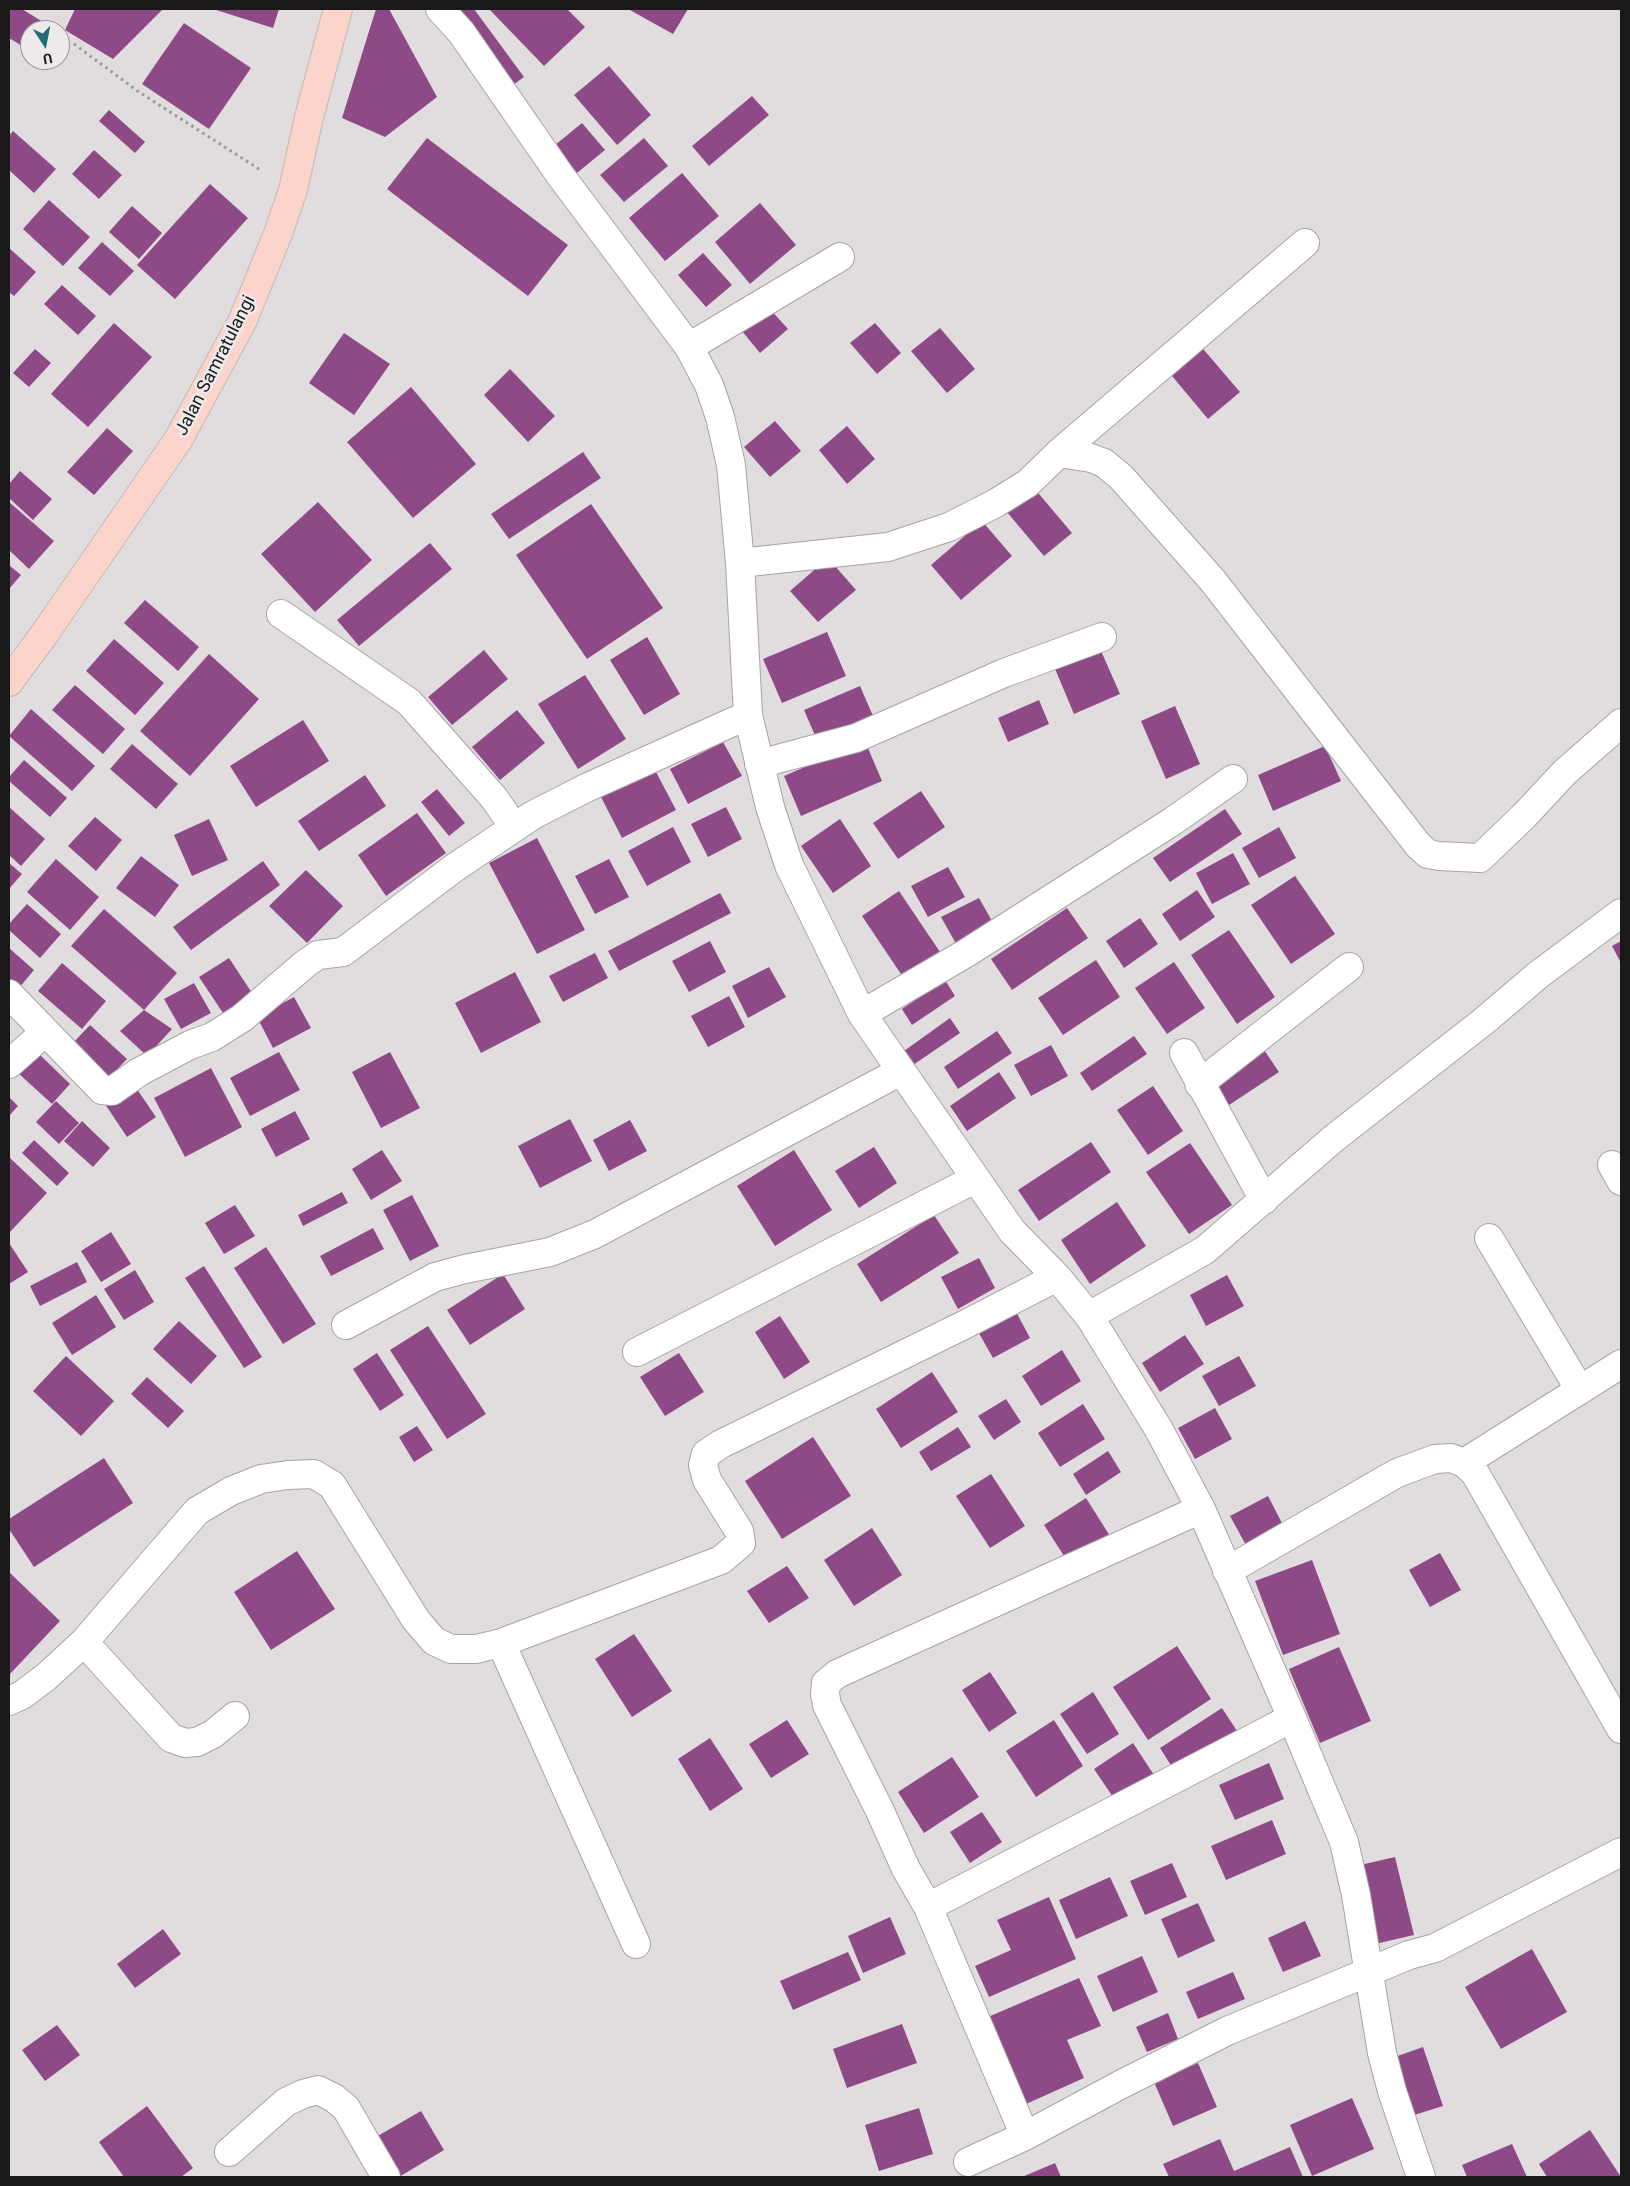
<!DOCTYPE html>
<style>
body{margin:0}
#map{position:relative;width:1630px;height:2186px;overflow:hidden;background:#e1ddde;font-family:Roboto,sans-serif}
canvas{display:block}
.frame{position:absolute;inset:0;border:10px solid #1a1919;pointer-events:none}
.north{position:absolute;left:20px;top:20px;width:50px;height:50px;box-sizing:border-box;background:#eeeaeb;border:1px solid #999697;border-radius:50%;rotate:169deg;font-size:14px;font-weight:700;line-height:20px;text-align:center;color:#1a1919}
.north::after{content:'';display:block;margin:auto;width:18px;height:22px;background:#226d74;clip-path:polygon(50% 0,100% 100%,50% 72%,0 100%)}
</style>
<div id="map">
<canvas width="1630" height="2186"></canvas>
<div class="frame"></div>
<div class="north">U</div>
</div>
<script>
const g = document.querySelector('canvas').getContext('2d');
g.lineJoin = 'round';
function paint(path, color) {
  g.fillStyle = color;
  g.fill(path, 'evenodd');
}
function shape(rows) {
  const path = new Path2D();
  for (const r of rows) {
    path.moveTo(r[0], r[1]);
    for (let i = 2; i < r.length; i += 2) path.lineTo(r[i], r[i + 1]);
  }
  return path;
}
function stroke(path, color, width, dash) {
  g.strokeStyle = color;
  g.lineWidth = width;
  g.lineCap = dash ? 'butt' : 'round';
  g.setLineDash(dash || []);
  g.stroke(path);
}
function label(font, color, halo, rows, align = 'center') {
  g.font = font + ' Roboto,sans-serif';
  g.lineWidth = 5;
  g.setLineDash([]);
  g.textBaseline = 'middle';
  g.strokeStyle = halo;
  g.fillStyle = color;
  for (const [text, x, y, turn = 0] of rows) {
    g.save();
    g.translate(x, y);
    g.rotate((+turn || 0) * Math.PI / 180);
    g.textAlign = isNaN(turn) ? turn : align;
    if (halo) g.strokeText(text, 0, 0);
    g.fillText(text, 0, 0);
    g.restore();
  }
}
const building = shape([
 [9,9,22,9,43,22,38,30,30,30,30,43,27,49,9,38],
 [75,9,163,9,113,59,65,30],
 [213,9,279,9,273,28],
 [376,9,389,9,437,97,385,137,342,118],
 [462,9,474,9,524,77,506,90,452,16],
 [489,9,567,9,585,27,544,66],
 [628,9,688,9,673,34],
 [184,23,251,68,209,129,142,84],
 [609,66,651,115,617,145,574,95],
 [752,96,769,115,709,166,692,146],
 [109,110,145,142,135,153,99,121],
 [582,123,605,150,572,177,549,150],
 [13,131,56,169,34,193,9,170,9,136],
 [427,138,568,245,528,296,387,189],
 [644,138,668,166,624,202,600,175],
 [94,150,122,175,99,199,72,174],
 [682,173,719,216,665,261,629,218],
 [210,184,248,218,175,299,137,265],
 [49,200,90,237,63,266,23,229],
 [760,203,796,245,750,284,715,242],
 [132,206,162,233,139,259,109,232],
 [102,242,134,271,110,296,78,268],
 [9,248,36,272,14,296,9,292],
 [703,253,732,285,706,307,678,275],
 [62,285,96,316,78,335,44,304],
 [769,308,788,329,760,353,742,331],
 [114,323,152,357,88,427,51,394],
 [875,323,901,353,877,374,850,343],
 [940,328,975,369,947,393,911,351],
 [344,333,390,364,354,415,309,383],
 [1198,343,1240,392,1208,419,1167,370],
 [35,349,51,363,29,387,13,373],
 [510,369,555,416,528,442,484,395],
 [411,387,476,464,413,518,347,442],
 [775,421,801,451,770,477,744,447],
 [847,426,875,459,847,484,819,450],
 [107,428,133,451,94,495,67,472],
 [583,452,601,478,509,539,491,514],
 [20,471,52,499,33,520,9,498,9,484],
 [1034,488,1072,533,1044,556,1006,511],
 [9,502,54,541,29,569,9,550],
 [318,502,372,560,315,612,261,554],
 [591,504,663,608,587,659,516,555],
 [982,521,1012,556,961,600,931,565],
 [430,543,452,569,359,646,337,620],
 [828,558,856,590,818,622,790,591],
 [9,565,21,575,9,589],
 [145,600,199,647,178,671,124,623],
 [827,632,846,676,782,703,763,659],
 [647,637,680,694,644,715,610,660],
 [114,639,164,683,135,715,86,671],
 [1098,644,1120,694,1074,714,1053,664],
 [484,650,508,679,452,725,428,697],
 [209,654,259,699,190,776,140,731],
 [585,675,626,739,578,769,538,704],
 [75,685,125,729,103,754,52,710],
 [860,686,873,716,817,740,804,710],
 [1039,700,1049,724,1008,742,998,718],
 [1175,706,1200,764,1166,779,1141,721],
 [31,709,95,766,72,791,9,736],
 [517,710,545,743,500,780,472,747],
 [303,720,329,761,256,807,230,766],
 [865,741,882,781,801,816,784,776],
 [723,742,742,776,688,804,670,769],
 [132,744,178,784,156,809,110,769],
 [1325,746,1341,781,1273,811,1258,775],
 [24,760,67,798,50,817,9,781,9,777],
 [655,770,676,810,622,838,601,797],
 [365,775,386,806,319,851,298,821],
 [437,789,465,823,449,836,421,802],
 [921,791,945,827,898,859,873,823],
 [9,807,45,839,21,866,9,855],
 [726,807,742,839,708,857,691,824],
 [1225,809,1242,834,1170,882,1153,858],
 [417,813,446,853,386,896,358,855],
 [95,817,122,840,96,871,68,846],
 [209,819,228,860,192,876,174,835],
 [840,819,871,866,833,893,801,846],
 [673,827,691,862,647,886,628,851],
 [1279,827,1296,858,1259,878,1242,848],
 [537,838,585,930,537,954,489,863],
 [1233,853,1250,884,1212,904,1196,873],
 [141,856,179,885,155,917,116,888],
 [56,859,99,897,70,930,27,892],
 [609,859,629,897,595,914,575,876],
 [263,861,280,885,191,950,173,927],
 [9,863,22,874,9,889],
 [948,867,965,897,928,917,911,886],
 [306,870,343,906,307,943,269,906],
 [1295,876,1335,934,1291,964,1251,905],
 [1197,890,1215,917,1180,941,1162,914],
 [899,891,942,955,905,980,862,916],
 [720,893,731,913,619,971,608,951],
 [979,898,996,928,959,949,941,917],
 [27,904,61,934,40,958,9,930,9,924],
 [1067,908,1088,938,1012,990,991,959],
 [104,909,177,973,144,1010,71,946],
 [1140,918,1158,944,1124,968,1106,941],
 [1229,930,1275,997,1237,1024,1191,955],
 [710,941,726,972,689,992,672,961],
 [1621,941,1621,963,1612,946],
 [9,948,34,970,19,988,9,980],
 [595,953,608,978,563,1002,549,976],
 [229,958,252,993,223,1013,199,977],
 [1096,960,1120,997,1063,1035,1038,998],
 [1174,962,1205,1008,1167,1034,1135,988],
 [62,963,106,1001,82,1029,38,991],
 [769,967,786,997,748,1018,732,986],
 [515,972,541,1022,481,1053,455,1003],
 [945,980,955,996,912,1025,902,1009],
 [194,983,211,1013,181,1029,164,999],
 [729,996,745,1027,708,1047,691,1016],
 [294,997,311,1028,273,1048,257,1017],
 [144,1010,172,1029,147,1056,120,1031],
 [950,1018,960,1033,913,1065,904,1051],
 [90,1025,127,1059,108,1079,71,1045],
 [997,1031,1012,1053,958,1089,944,1067],
 [1134,1036,1147,1054,1092,1091,1080,1073],
 [1260,1044,1279,1072,1220,1111,1201,1083],
 [1051,1045,1068,1076,1031,1096,1014,1065],
 [37,1052,70,1084,52,1104,17,1072],
 [279,1052,300,1090,250,1116,230,1078],
 [390,1052,420,1108,381,1128,352,1072],
 [211,1068,242,1127,185,1157,154,1098],
 [999,1072,1016,1098,967,1131,950,1106],
 [132,1082,156,1117,127,1137,103,1101],
 [1153,1086,1183,1131,1148,1155,1117,1110],
 [9,1097,18,1106,9,1116],
 [56,1101,79,1123,59,1144,36,1122],
 [295,1111,310,1139,276,1157,261,1129],
 [570,1119,592,1161,540,1188,518,1146],
 [630,1120,647,1151,609,1171,593,1140],
 [82,1121,110,1148,93,1167,64,1141],
 [34,1140,69,1173,57,1186,22,1153],
 [1091,1142,1111,1172,1039,1221,1018,1190],
 [1190,1143,1232,1205,1189,1234,1146,1172],
 [874,1147,897,1183,859,1208,835,1171],
 [382,1150,402,1181,371,1200,352,1169],
 [794,1150,832,1210,775,1246,737,1186],
 [9,1157,47,1193,9,1233],
 [342,1192,348,1203,303,1226,298,1215],
 [412,1195,439,1246,410,1261,383,1210],
 [1117,1202,1146,1246,1090,1284,1061,1240],
 [235,1205,255,1236,224,1254,205,1223],
 [934,1215,959,1253,881,1302,857,1264],
 [373,1228,384,1249,331,1276,320,1256],
 [111,1232,131,1264,101,1282,81,1251],
 [9,1243,28,1272,9,1284],
 [266,1247,316,1324,283,1344,234,1268],
 [979,1258,995,1288,958,1309,941,1277],
 [77,1262,87,1282,40,1306,30,1286],
 [204,1266,262,1357,244,1368,185,1278],
 [135,1270,154,1302,124,1320,104,1289],
 [503,1274,525,1309,470,1345,447,1310],
 [1227,1275,1244,1306,1206,1326,1190,1295],
 [96,1295,116,1327,72,1355,52,1323],
 [1014,1308,1030,1338,993,1358,976,1328],
 [780,1316,810,1362,784,1379,755,1332],
 [179,1321,217,1356,191,1384,153,1349],
 [428,1326,486,1414,447,1439,390,1350],
 [1185,1335,1204,1364,1160,1392,1142,1363],
 [1062,1350,1081,1381,1041,1406,1022,1376],
 [377,1353,404,1395,380,1411,353,1369],
 [679,1353,704,1392,665,1416,640,1377],
 [66,1356,114,1401,81,1436,33,1391],
 [1239,1356,1256,1386,1219,1406,1202,1376],
 [932,1372,958,1412,901,1448,876,1409],
 [147,1377,184,1411,168,1428,131,1394],
 [1006,1399,1021,1422,994,1440,978,1416],
 [1083,1404,1105,1439,1060,1467,1038,1433],
 [1215,1408,1232,1439,1195,1459,1178,1428],
 [417,1426,433,1450,414,1462,399,1437],
 [958,1427,971,1447,931,1471,919,1452],
 [813,1437,851,1496,782,1539,745,1481],
 [1108,1451,1121,1472,1086,1495,1073,1474],
 [104,1458,133,1503,34,1567,9,1529,9,1519],
 [991,1474,1025,1526,990,1548,956,1496],
 [1268,1496,1284,1527,1247,1547,1230,1516],
 [1086,1498,1110,1536,1068,1562,1044,1525],
 [872,1528,902,1575,854,1606,824,1560],
 [297,1551,335,1609,271,1650,234,1592],
 [1440,1553,1461,1590,1430,1607,1409,1570],
 [1312,1560,1340,1634,1283,1655,1255,1581],
 [787,1566,809,1598,769,1623,747,1591],
 [9,1572,60,1621,9,1675],
 [634,1634,672,1691,632,1717,595,1659],
 [1177,1646,1211,1699,1148,1740,1113,1687],
 [1339,1647,1371,1721,1320,1743,1289,1669],
 [990,1672,1017,1713,989,1732,962,1690],
 [1093,1692,1119,1734,1087,1754,1060,1714],
 [1222,1708,1239,1734,1177,1775,1160,1748],
 [787,1720,809,1754,771,1778,749,1744],
 [1054,1720,1083,1766,1036,1797,1006,1751],
 [710,1738,743,1789,710,1811,678,1759],
 [1133,1743,1154,1775,1115,1800,1094,1769],
 [952,1757,979,1797,924,1833,898,1792],
 [1269,1763,1284,1799,1235,1820,1219,1785],
 [982,1812,1002,1842,970,1863,950,1832],
 [1272,1820,1286,1854,1226,1880,1211,1846],
 [1395,1857,1414,1935,1375,1944,1356,1866],
 [1172,1863,1187,1897,1145,1915,1130,1881],
 [1110,1877,1128,1916,1076,1939,1059,1900],
 [1049,1897,1076,1959,989,1997,975,1966,1011,1950,997,1920],
 [1198,1903,1215,1941,1178,1958,1161,1919],
 [890,1917,906,1954,863,1973,848,1936],
 [1305,1921,1321,1956,1283,1972,1268,1938],
 [163,1929,181,1954,135,1988,117,1964],
 [1532,1949,1567,2012,1501,2049,1465,1987],
 [848,1952,861,1980,793,2010,780,1981],
 [1142,1956,1158,1992,1113,2012,1097,1976],
 [1233,1972,1245,1999,1198,2019,1186,1992],
 [1079,1978,1101,2026,1067,2040,1084,2078,1026,2104,988,2017],
 [1168,2013,1178,2039,1147,2052,1136,2027],
 [902,2024,917,2063,847,2088,833,2049],
 [57,2025,80,2055,45,2081,22,2050],
 [1423,2047,1443,2106,1411,2116,1392,2058],
 [1198,2063,1217,2107,1173,2126,1154,2082],
 [1352,2098,1374,2149,1312,2176,1290,2125],
 [147,2106,193,2168,181,2177,124,2177,99,2142],
 [919,2108,933,2154,879,2171,865,2125],
 [421,2111,444,2150,399,2177,376,2137],
 [1590,2130,1621,2177,1547,2177,1539,2164],
 [1220,2139,1234,2171,1290,2147,1303,2177,1169,2177,1163,2164],
 [1512,2144,1527,2177,1467,2177,1462,2165],
 [1055,2163,1061,2177,1022,2177]
]);
const path = shape([
 [74,44,139,92,262,171]
]);
const minor = shape([
 [440,9,461,32,560,175,689,347,709,385,720,417,731,465,740,563,748,715,770,807,789,865,862,1014,1012,1231,1057,1277,1089,1316,1158,1428,1201,1509,1292,1718,1344,1842,1356,1895,1382,2053,1392,2091,1421,2177],
 [689,347,840,257],
 [1059,453,1091,458,1104,463,1121,477,1213,581,1418,845,1428,854,1439,856,1480,858,1524,816,1565,772,1621,723],
 [740,563,888,547,949,527,996,503,1028,483,1059,453,1305,243],
 [281,614,409,702,494,798,514,827],
 [759,764,856,738,1004,673,1102,637],
 [9,994,102,1090,112,1091,139,1072,190,1045,212,1037,242,1018,305,964,318,955,343,952,454,868,533,815,586,788,748,715],
 [862,1014,968,952,1173,821,1233,779],
 [1184,1053,1264,1200],
 [9,1064,45,1032],
 [1199,1084,1349,967],
 [1612,1165,1621,1181],
 [1489,1238,1580,1390],
 [1089,1316,1205,1250,1333,1139,1484,1021,1538,975,1621,913],
 [346,1325,435,1277,465,1269,550,1252,595,1234,901,1071],
 [637,1352,975,1179],
 [1464,1463,1621,1364],
 [1227,1571,1397,1473,1435,1459,1451,1458,1464,1463,1475,1473,1621,1729],
 [84,1642,171,1738,185,1743,197,1742,213,1734,235,1716],
 [501,1643,636,1944],
 [9,1701,22,1695,46,1677,84,1642,197,1511,231,1491,261,1479,288,1475,314,1474,332,1485,416,1620,434,1641,451,1649,476,1649,501,1643,721,1560,741,1543,739,1531,707,1480,703,1465,706,1454,721,1444,964,1325,1057,1277],
 [928,1907,1292,1718],
 [1025,2136,928,1907,906,1869,880,1811,827,1705,825,1694,826,1683,837,1674,1201,1509],
 [229,2152,286,2102,303,2094,318,2090,334,2098,346,2108,386,2177],
 [968,2162,1025,2136,1120,2085,1227,2031,1409,1955,1435,1948,1621,1852]
]);
const major = shape([
 [9,682,43,636,178,440,243,320,279,231,293,190,309,117,338,9]
]);
const streetNames = [
 ["Jalan Samratulangi",216,366,-63]
];
paint(building, '#8e4a86');
stroke(minor, '#a7a3a4', 30);
stroke(major, '#bababa', 30);
stroke(path, '#9a9798', 3, [2.5, 4]);
stroke(minor, '#fff', 28);
stroke(major, '#fdd4ca', 28);
label('18px', '#1a1919', '#eeeaeb', streetNames);
</script>
